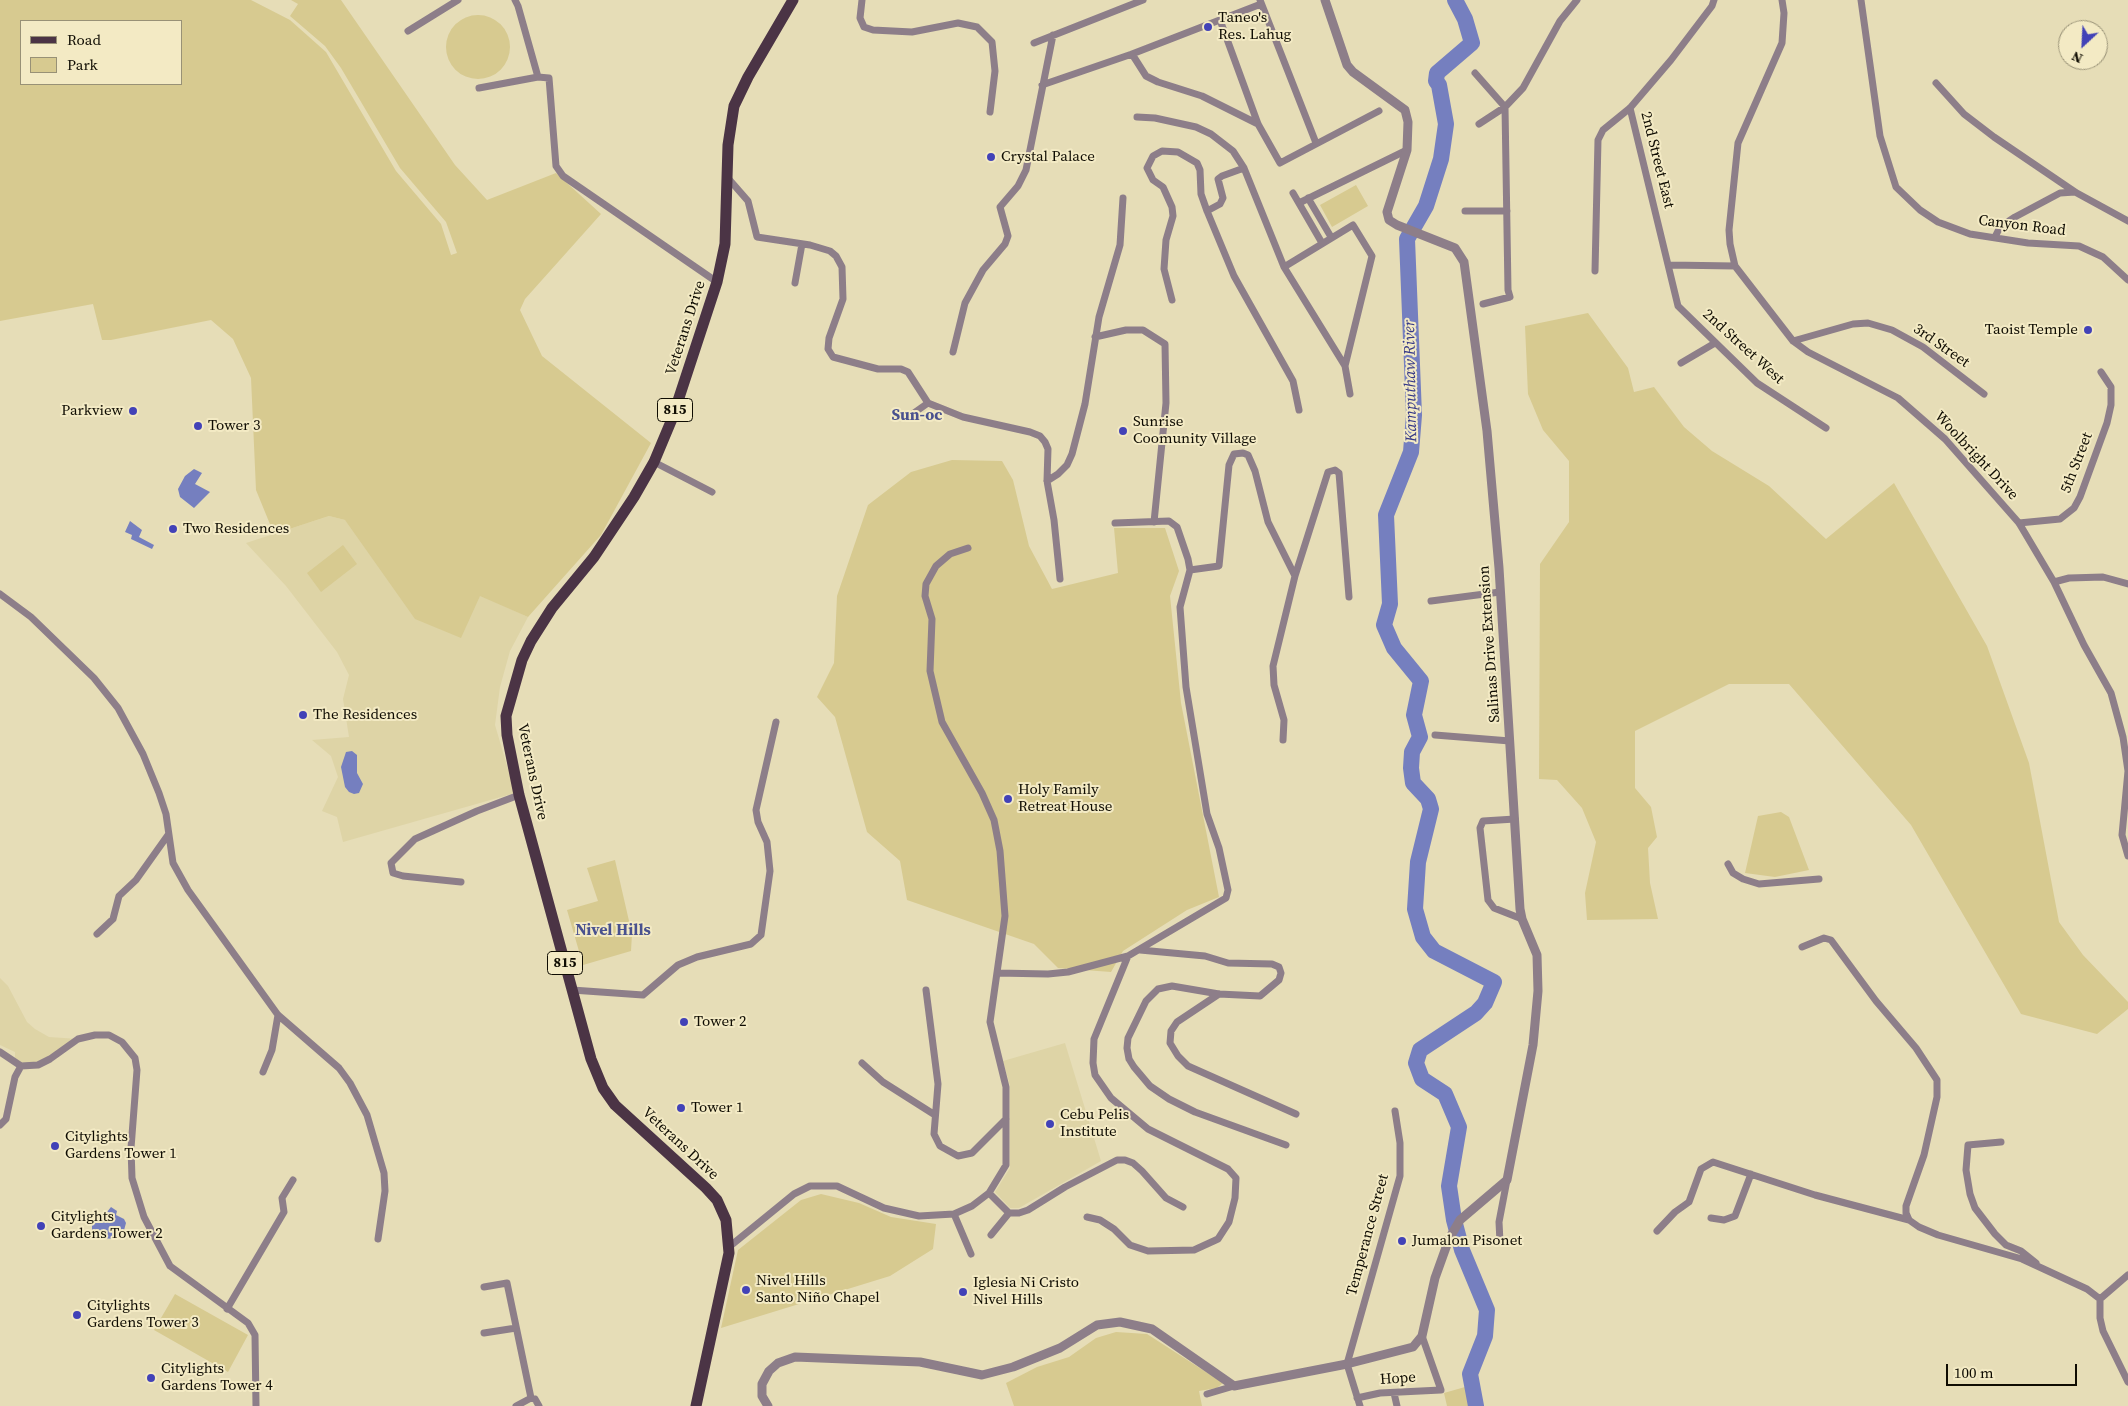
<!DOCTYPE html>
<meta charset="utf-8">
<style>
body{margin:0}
#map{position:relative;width:2128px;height:1406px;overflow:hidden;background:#e6ddb7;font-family:"Source Serif 4",serif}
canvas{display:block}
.legend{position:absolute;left:20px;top:20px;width:162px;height:65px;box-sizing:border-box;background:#f3eac4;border:1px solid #989176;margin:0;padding:6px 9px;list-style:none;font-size:15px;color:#0f0c02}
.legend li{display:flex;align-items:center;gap:10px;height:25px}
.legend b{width:25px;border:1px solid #989176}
.north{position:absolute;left:2058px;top:20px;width:50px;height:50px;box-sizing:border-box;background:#f3eac4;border:1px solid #989176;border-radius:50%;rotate:205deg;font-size:14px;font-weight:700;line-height:20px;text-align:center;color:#0f0c02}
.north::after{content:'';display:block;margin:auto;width:18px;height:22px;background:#4242b7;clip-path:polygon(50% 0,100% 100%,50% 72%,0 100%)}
.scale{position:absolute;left:1946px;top:1364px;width:131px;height:22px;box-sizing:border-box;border:2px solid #0f0c02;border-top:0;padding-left:6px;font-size:15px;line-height:18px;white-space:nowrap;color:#0f0c02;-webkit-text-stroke:4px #f3eac4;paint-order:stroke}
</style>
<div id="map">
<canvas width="2128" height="1406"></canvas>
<ul class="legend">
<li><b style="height:6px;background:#4b3445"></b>Road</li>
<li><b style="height:14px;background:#d7ca90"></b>Park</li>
</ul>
<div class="north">N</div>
<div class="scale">100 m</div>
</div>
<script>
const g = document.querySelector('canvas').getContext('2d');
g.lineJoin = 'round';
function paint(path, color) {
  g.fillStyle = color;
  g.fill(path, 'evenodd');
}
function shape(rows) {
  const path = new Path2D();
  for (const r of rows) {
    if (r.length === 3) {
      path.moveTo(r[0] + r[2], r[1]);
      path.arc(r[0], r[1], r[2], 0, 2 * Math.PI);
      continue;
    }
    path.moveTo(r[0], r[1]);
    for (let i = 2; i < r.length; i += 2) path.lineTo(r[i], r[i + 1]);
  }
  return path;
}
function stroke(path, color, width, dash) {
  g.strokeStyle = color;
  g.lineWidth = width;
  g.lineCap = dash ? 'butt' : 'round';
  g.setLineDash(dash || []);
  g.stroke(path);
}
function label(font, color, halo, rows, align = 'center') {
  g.font = font + ' "Source Serif 4",serif';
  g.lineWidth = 4;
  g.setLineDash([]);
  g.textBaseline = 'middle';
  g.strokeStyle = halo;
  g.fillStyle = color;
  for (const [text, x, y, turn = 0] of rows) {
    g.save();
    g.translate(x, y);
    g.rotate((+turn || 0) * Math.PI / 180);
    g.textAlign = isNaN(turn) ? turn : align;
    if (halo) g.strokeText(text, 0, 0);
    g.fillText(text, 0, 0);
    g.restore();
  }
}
const built = shape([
 [329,516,345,520,480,595,528,617,510,651,500,687,495,725,515,793,343,842,337,817,322,811,338,777,331,756,312,740,349,737,343,699,349,675,337,652,286,586,246,543],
 [0,978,8,986,27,1022,35,1029,49,1037,78,1039,50,1059,21,1066,15,1059,15,1052,0,1045],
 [1065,1043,1101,1161,1019,1208,1010,1208,995,1192,1010,1168,1010,1086,1003,1061]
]);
const green = shape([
 [0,0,251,0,290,20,326,52,396,171,441,224,451,255,457,253,446,222,400,168,341,68,325,46,290,16,298,4,291,0,341,0,455,165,487,200,556,173,601,214,525,299,520,310,542,356,651,443,601,535,528,617,480,596,461,638,415,619,345,520,329,516,274,534,256,490,251,378,233,339,211,320,111,340,102,340,93,304,0,321],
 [21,21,181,21,181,84,21,84],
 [478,47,32],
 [1356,185,1368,206,1332,227,1320,205],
 [1588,313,1628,368,1634,392,1654,387,1684,427,1712,451,1769,486,1826,539,1894,483,1987,646,2029,763,2059,922,2083,955,2128,1002,2128,1009,2097,1034,2021,1014,1911,825,1789,684,1729,684,1635,731,1635,788,1651,807,1657,837,1648,848,1650,883,1658,919,1587,920,1585,893,1596,842,1582,808,1557,780,1539,779,1540,564,1569,522,1569,461,1543,430,1528,394,1525,326],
 [952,460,1002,461,1013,480,1029,546,1052,589,1118,573,1114,528,1165,528,1179,571,1170,596,1181,703,1219,897,1187,910,1123,951,1111,972,1058,968,1034,944,907,900,900,861,867,832,835,717,817,697,834,663,837,596,868,505,911,472],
 [343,545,357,564,321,592,307,573],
 [1781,812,1789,817,1809,870,1775,877,1745,873,1758,816],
 [615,860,632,934,631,951,583,965,567,910,598,901,587,868],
 [821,1194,859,1203,891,1217,936,1224,933,1249,890,1276,721,1328,738,1250,801,1200],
 [175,1294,248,1335,228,1372,154,1330],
 [1116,1332,1147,1334,1223,1383,1217,1388,1199,1391,1202,1406,1014,1406,1006,1383,1037,1367,1069,1357,1096,1338],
 [1465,1387,1470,1406,1447,1406,1444,1393]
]);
const water = shape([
 [194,469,202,473,195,484,210,492,194,508,180,497,178,489,185,476],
 [130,521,142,530,139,537,154,545,152,549,131,539,132,535,125,532],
 [352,751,357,755,357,773,363,784,359,793,354,794,349,792,345,787,341,767,346,752],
 [111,1207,117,1211,116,1215,124,1219,126,1223,123,1234,116,1239,99,1238,92,1232,92,1222,100,1217,108,1220,110,1217,107,1212]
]);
const river = shape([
 [1455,0,1465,19,1472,43,1437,73,1436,81,1439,85,1446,124,1441,159,1426,206,1407,239,1414,415,1411,452,1386,515,1390,604,1384,625,1394,648,1421,681,1414,715,1420,737,1412,752,1411,768,1413,783,1428,799,1431,809,1418,862,1415,909,1423,937,1434,951,1494,982,1485,1003,1476,1013,1420,1050,1416,1063,1422,1079,1445,1094,1459,1127,1449,1186,1454,1220,1462,1250,1487,1310,1485,1336,1470,1374,1476,1406]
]);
const minor = shape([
 [515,0,518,6,538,77],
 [862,0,860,18,864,27,873,30,912,32,958,23,977,27,992,42,995,71,990,112],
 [1260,0,1316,143],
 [1782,0,1784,13,1782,43,1738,143,1729,230,1730,244,1735,266,1793,341,1808,352,1898,398,1945,439,2019,523,2054,582,2084,645,2111,693,2123,737,2128,771,2122,835,2128,856],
 [1861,0,1880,136,1896,187,1920,210,1938,222,1970,234,2028,243,2079,246,2103,257,2128,280],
 [1220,20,1258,124,1280,163,1379,111],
 [408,31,458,0],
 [1034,43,1143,0],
 [1132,54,1146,76,1158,82,1202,96,1258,124],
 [1475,73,1505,107,1508,290,1510,297,1483,304],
 [1936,83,1964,114,1994,137,2075,192,2128,221],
 [1042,85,1132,54,1261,4],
 [479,88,538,77,549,78,556,166,563,176,717,282],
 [1630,108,1678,306,1757,383,1826,428],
 [1137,117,1155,118,1196,127,1211,134,1233,151,1244,168,1284,267,1345,366],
 [1479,124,1505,107,1523,88,1560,21,1577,0],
 [727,177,748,201,757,237,810,245,830,251,836,256,842,267,843,299,829,338,828,349,833,357,878,369,901,369,908,372,928,403,963,417,1030,432,1040,436,1045,442,1048,449,1047,481,1054,520,1060,579],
 [1293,193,1322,243],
 [1308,198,1331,237],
 [1299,203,1407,150],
 [1207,211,1220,204,1223,198,1218,179,1222,176,1244,168],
 [1465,211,1507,211],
 [1995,237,2000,227,2015,217,2060,193,2075,192],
 [1669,265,1735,266],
 [1284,267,1353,225,1372,256,1345,366,1350,394],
 [1595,271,1598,140,1603,130,1630,108,1671,60,1712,6,1714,0],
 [795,283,802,244],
 [1172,300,1164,269,1166,240,1173,216,1172,207,1163,187,1153,180,1147,168,1153,156,1162,151,1178,152,1197,163,1200,170,1201,194,1207,211,1234,276,1293,381,1299,410],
 [1095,337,1126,330,1143,330,1165,344,1166,403,1154,522],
 [1793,341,1853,324,1868,323,1892,330,1923,347,1984,394],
 [953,352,965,303,983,270,1005,244,1008,236,1000,207,1018,186,1026,170,1053,35],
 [1681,363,1715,343],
 [911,415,928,403],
 [654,462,712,492],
 [1047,481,1058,474,1067,465,1072,454,1085,404,1099,317,1120,245,1123,198],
 [2019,523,2060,519,2074,508,2080,497,2107,423,2111,405,2111,387,2101,372],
 [1190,570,1219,566,1229,465,1234,454,1243,453,1248,455,1255,471,1268,522,1295,576,1273,666,1274,685,1284,720,1283,740],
 [1295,576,1328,472,1335,470,1339,473,1349,597],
 [2054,582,2069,578,2103,577,2128,584],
 [0,594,31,617,94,678,118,708,143,754,159,793,166,814,173,863,188,890,278,1015,339,1068,350,1083,367,1115,384,1173,385,1191,378,1239],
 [1431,601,1500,592],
 [1435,735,1510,741],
 [1515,819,1483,821,1480,828,1488,900,1494,908,1522,919],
 [1728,864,1733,873,1743,879,1759,884,1819,879],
 [461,882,403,876,393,873,391,863,415,839,477,811,519,795],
 [97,934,113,919,119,896,136,880,168,835],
 [1802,947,1824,938,1831,940,1876,1001,1916,1048,1937,1080,1937,1097,1924,1155,1906,1206,1906,1213,1909,1220,1919,1227,1938,1235,2022,1259,2087,1289,2100,1299,2100,1318,2103,1331,2128,1382],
 [1140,950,1205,956,1228,963,1272,964,1279,967,1281,973,1279,980,1260,996,1219,994,1172,986,1158,989,1146,1001,1128,1038,1127,1048,1129,1059,1134,1067,1150,1086,1169,1099,1195,1112,1286,1145],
 [997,973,1048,974,1068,972,1128,956,1226,898,1228,890,1219,848,1207,814,1186,687,1180,607,1190,570,1188,559,1177,527,1169,521,1115,523],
 [572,990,643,995,678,965,697,957,751,944,761,935,770,871,767,842,758,822,756,810,776,722],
 [926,990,938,1084,934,1134,940,1146,958,1156,972,1153,1006,1119],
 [1219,994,1177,1022,1171,1031,1170,1043,1178,1056,1188,1066,1296,1114],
 [0,1052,21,1066,38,1065,50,1059,78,1039,95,1035,109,1035,122,1042,135,1058,137,1070,131,1148,132,1178,144,1217,170,1266,248,1323,255,1335,256,1406],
 [862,1063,883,1082,935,1115],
 [263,1072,272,1050,278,1015],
 [0,1125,6,1119,15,1077,21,1066],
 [2001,1142,1968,1145,1966,1170,1970,1194,1975,1208,1995,1234,2006,1245,2021,1251,2036,1263],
 [989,1193,1009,1213,1019,1213,1028,1210,1065,1187,1117,1160,1125,1160,1133,1163,1142,1171,1166,1198,1183,1207],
 [954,1214,971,1254],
 [1087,1217,1100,1220,1114,1229,1130,1245,1148,1251,1194,1250,1218,1239,1229,1222,1235,1198,1236,1178,1228,1169,1148,1129,1111,1098,1095,1075,1093,1063,1094,1039,1128,956],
 [1711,1218,1724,1220,1735,1216,1751,1174],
 [1657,1231,1675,1212,1689,1202,1701,1169,1713,1162,1815,1195,1909,1220],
 [991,1235,1009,1213],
 [1500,1242,1499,1222,1507,1180],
 [729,1247,794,1194,810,1186,837,1186,884,1208,919,1216,954,1214,972,1206,989,1193,1006,1165,1006,1087,990,1022,1005,916,1000,851,994,820,982,793,942,722,930,671,932,619,925,596,926,584,936,566,950,554,968,548],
 [484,1287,507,1283,531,1398],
 [2100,1299,2128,1275],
 [227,1309,284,1212,282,1198,293,1180],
 [484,1333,516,1328],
 [1394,1393,1397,1406],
 [1207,1394,1234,1386],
 [1357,1398,1380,1393,1441,1390,1422,1336],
 [516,1406,531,1398,535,1399,539,1406],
 [1360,1406,1347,1364,1400,1176,1400,1143,1395,1111]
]);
const tertiary = shape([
 [768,1406,762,1396,762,1384,769,1371,778,1363,795,1357,920,1362,982,1375,1013,1367,1060,1348,1097,1325,1120,1322,1152,1329,1234,1386,1347,1364,1413,1347,1422,1336,1435,1278,1449,1239,1460,1220,1507,1180,1533,1045,1538,991,1537,955,1522,919,1520,909,1499,568,1487,431,1464,262,1455,248,1397,225,1389,220,1387,212,1407,150,1408,122,1405,110,1353,72,1347,65,1325,0]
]);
const primary = shape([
 [696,1406,729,1253,726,1220,717,1200,706,1188,615,1105,603,1088,591,1059,519,795,507,735,506,716,522,660,531,641,552,608,594,557,634,497,654,462,672,419,717,282,725,244,728,145,734,106,748,77,793,0]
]);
const markers = [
 [1208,27,5,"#4242b7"],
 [991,157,5,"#4242b7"],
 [2088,330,5,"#4242b7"],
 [133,411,5,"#4242b7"],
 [198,426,5,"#4242b7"],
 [1123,431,5,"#4242b7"],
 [173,529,5,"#4242b7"],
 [303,715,5,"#4242b7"],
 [1008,799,5,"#4242b7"],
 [684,1022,5,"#4242b7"],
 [681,1108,5,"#4242b7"],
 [1050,1124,5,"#4242b7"],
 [55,1146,5,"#4242b7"],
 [41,1226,5,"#4242b7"],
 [1402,1241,5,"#4242b7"],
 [746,1290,5,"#4242b7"],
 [963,1292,5,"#4242b7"],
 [77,1315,5,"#4242b7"],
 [151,1378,5,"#4242b7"]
];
const shields = [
 [675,410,35],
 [565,963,35]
];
const shieldNames = [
 ["815",675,410],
 ["815",565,963]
];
const poiNames = [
 ["Taneo's",1218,18],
 ["Res. Lahug",1218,35],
 ["Crystal Palace",1001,157],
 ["Taoist Temple",2078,330,"right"],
 ["Parkview",123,411,"right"],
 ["Sunrise",1133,422],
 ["Coomunity Village",1133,439],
 ["Tower 3",208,426],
 ["Two Residences",183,529],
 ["The Residences",313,715],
 ["Holy Family",1018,790],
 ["Retreat House",1018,807],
 ["Tower 2",694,1022],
 ["Tower 1",691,1108],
 ["Cebu Pelis",1060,1115],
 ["Institute",1060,1132],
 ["Citylights",65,1137],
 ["Gardens Tower 1",65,1154],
 ["Citylights",51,1217],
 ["Gardens Tower 2",51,1234],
 ["Jumalon Pisonet",1412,1241],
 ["Nivel Hills",756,1281],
 ["Santo Niño Chapel",756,1298],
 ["Iglesia Ni Cristo",973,1283],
 ["Nivel Hills",973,1300],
 ["Citylights",87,1306],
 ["Gardens Tower 3",87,1323],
 ["Citylights",161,1369],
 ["Gardens Tower 4",161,1386]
];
const streetNames = [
 ["2nd Street East",1657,160,76],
 ["Canyon Road",2022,226,7],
 ["Veterans Drive",686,328,-72],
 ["3rd Street",1941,346,35],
 ["2nd Street West",1743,347,42],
 ["Woolbright Drive",1976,456,47],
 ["5th Street",2077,463,-69],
 ["Salinas Drive Extension",1490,644,-94],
 ["Veterans Drive",532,772,78],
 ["Veterans Drive",680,1144,43],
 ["Temperance Street",1368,1235,-75],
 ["Hope",1398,1379,-4]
];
const waterNames = [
 ["Kamputhaw River",1411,381,-91]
];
const neighbourhoodNames = [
 ["Sun-oc",917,416],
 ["Nivel Hills",613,931]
];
paint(built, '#ded4a6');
paint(green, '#d7ca90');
paint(water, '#757fbf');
stroke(river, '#757fbf', 16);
stroke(minor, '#8d7e89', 7);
stroke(tertiary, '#8d7e89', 9);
stroke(primary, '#4b3445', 11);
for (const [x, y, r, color] of markers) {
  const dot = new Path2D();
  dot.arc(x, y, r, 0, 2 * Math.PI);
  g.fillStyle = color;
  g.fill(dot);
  stroke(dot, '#f3eac4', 2);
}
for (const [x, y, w] of shields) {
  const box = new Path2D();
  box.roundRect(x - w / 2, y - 11.5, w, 23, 4);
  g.fillStyle = '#f3eac4';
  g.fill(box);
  stroke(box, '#0f0c02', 1);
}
label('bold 14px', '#0f0c02', null, shieldNames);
label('15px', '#0f0c02', '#f3eac4', poiNames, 'left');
label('15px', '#0f0c02', '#f3eac4', streetNames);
label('italic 16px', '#363987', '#f3eac4', waterNames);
label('bold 16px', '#49518e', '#f3eac4', neighbourhoodNames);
</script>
